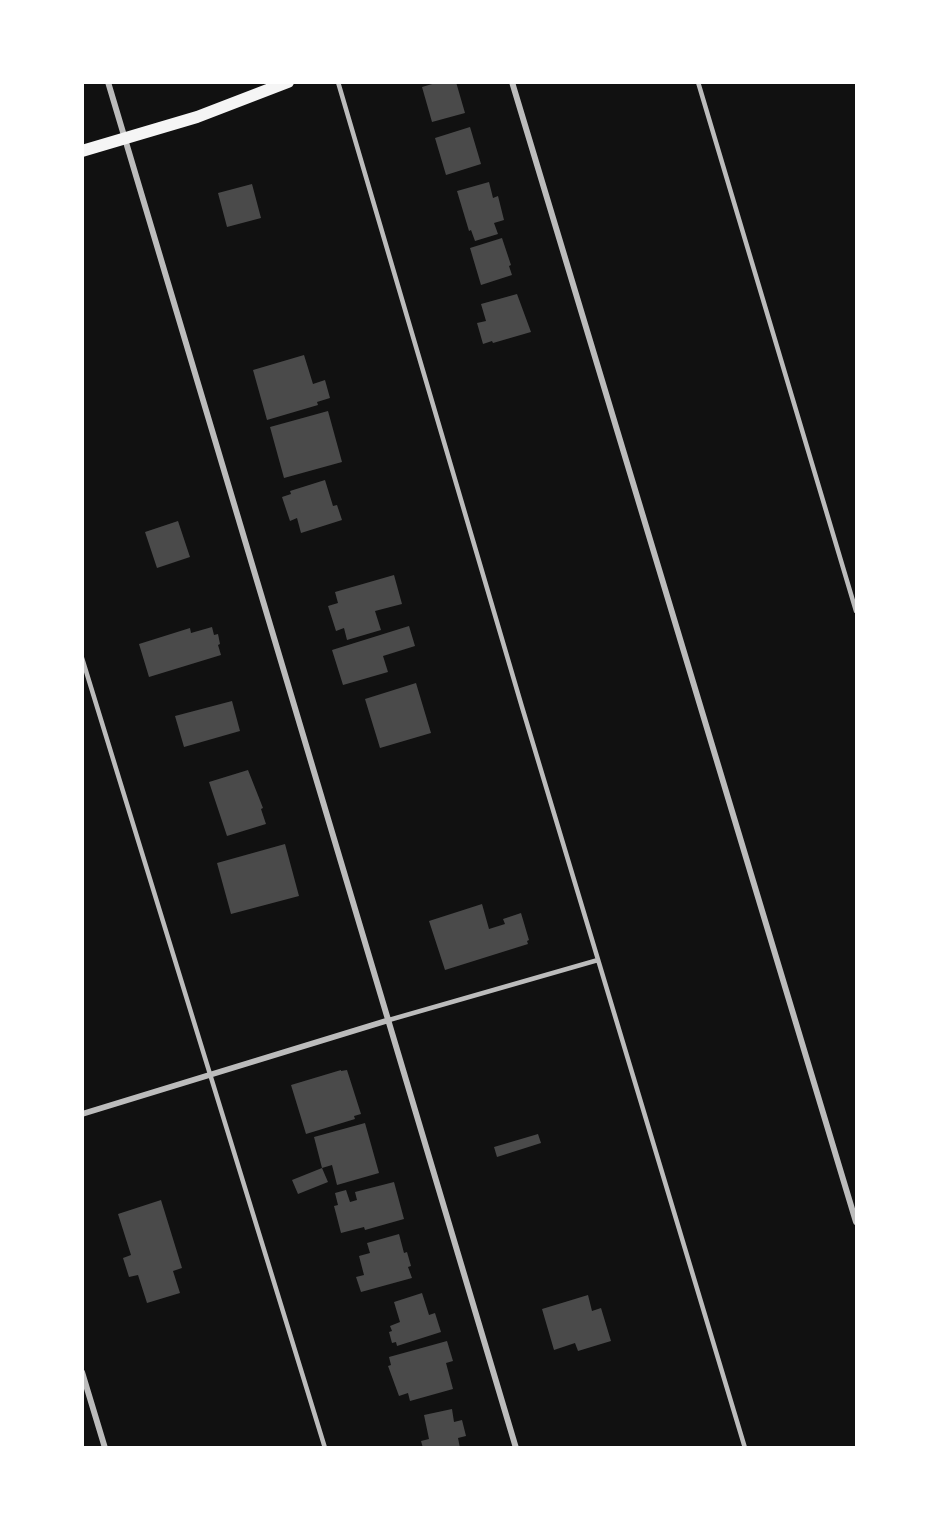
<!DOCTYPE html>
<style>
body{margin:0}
#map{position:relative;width:939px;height:1530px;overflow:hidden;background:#111;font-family:"Noto Serif",serif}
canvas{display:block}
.frame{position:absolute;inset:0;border:84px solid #fff;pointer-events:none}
</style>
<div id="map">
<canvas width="939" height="1530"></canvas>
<div class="frame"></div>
</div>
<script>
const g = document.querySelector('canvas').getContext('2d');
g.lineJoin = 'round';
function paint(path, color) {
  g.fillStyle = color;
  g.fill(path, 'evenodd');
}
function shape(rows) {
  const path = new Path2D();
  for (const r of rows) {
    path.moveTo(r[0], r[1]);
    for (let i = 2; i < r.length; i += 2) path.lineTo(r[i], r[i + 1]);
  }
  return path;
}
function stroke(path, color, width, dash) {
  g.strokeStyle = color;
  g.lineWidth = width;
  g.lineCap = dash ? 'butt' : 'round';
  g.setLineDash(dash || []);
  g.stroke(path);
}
const building = shape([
 [439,82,456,82,465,113,432,122,422,87],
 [470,127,481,164,446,175,435,138],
 [489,182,493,198,498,196,504,220,494,223,498,234,475,241,471,230,469,231,457,191],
 [252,184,261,218,227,227,218,193],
 [502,238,511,265,509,266,512,275,481,285,470,248],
 [517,294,531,332,493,343,492,341,483,344,477,323,486,321,481,304],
 [304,355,313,384,325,380,330,398,317,402,318,405,267,420,253,370],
 [328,411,342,462,284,478,270,427],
 [325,480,333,506,337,505,342,520,301,533,297,518,290,521,282,497,291,494,290,491],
 [178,521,190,557,157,568,145,532],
 [394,575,402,604,375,611,381,630,347,640,344,628,336,631,328,606,338,603,335,592],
 [409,626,415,646,383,656,388,672,343,685,332,650],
 [212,627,214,635,218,634,220,644,218,645,221,655,149,677,139,644,190,628,191,633],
 [416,683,431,733,380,748,365,699],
 [232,701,240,731,184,747,175,716],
 [248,770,263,808,261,809,266,824,227,836,209,782],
 [285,844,299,896,231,914,217,863],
 [482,904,489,929,505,924,503,919,521,913,529,940,527,941,528,944,445,970,429,921],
 [341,1070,341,1071,347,1070,361,1114,354,1116,355,1119,306,1134,291,1085],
 [365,1123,379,1173,337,1185,332,1165,322,1168,328,1182,298,1194,292,1180,322,1168,314,1137],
 [538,1134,541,1143,497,1157,494,1147],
 [394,1182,404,1219,365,1230,364,1227,341,1233,334,1206,338,1205,335,1193,346,1190,350,1202,357,1200,355,1192],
 [161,1200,182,1268,173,1271,180,1293,147,1303,138,1275,129,1277,123,1258,131,1255,118,1214],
 [399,1234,404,1253,407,1252,411,1266,408,1267,412,1278,361,1292,356,1277,364,1275,359,1256,370,1253,367,1243],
 [422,1293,429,1315,435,1313,441,1332,397,1346,396,1342,392,1343,389,1332,392,1331,390,1326,400,1322,394,1302],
 [588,1295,592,1311,601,1308,611,1341,578,1351,575,1343,554,1350,542,1309],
 [447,1341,453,1361,446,1363,453,1389,410,1401,408,1393,399,1396,388,1366,391,1365,389,1357],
 [452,1409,454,1422,462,1420,466,1436,458,1438,460,1448,423,1448,421,1441,429,1439,424,1415]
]);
const service = shape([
 [338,82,522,707,745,1448],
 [698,82,856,611],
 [82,658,325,1448],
 [389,1020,598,960]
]);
const minor = shape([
 [108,82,516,1448],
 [512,82,856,1222],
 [82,1114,389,1020],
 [82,1372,105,1448]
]);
const secondary = shape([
 [82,151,197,117,288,82]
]);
paint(building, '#4a4a4a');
stroke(service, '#bcbcbc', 4.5);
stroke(minor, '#bcbcbc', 6);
stroke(secondary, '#f5f5f5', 12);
</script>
